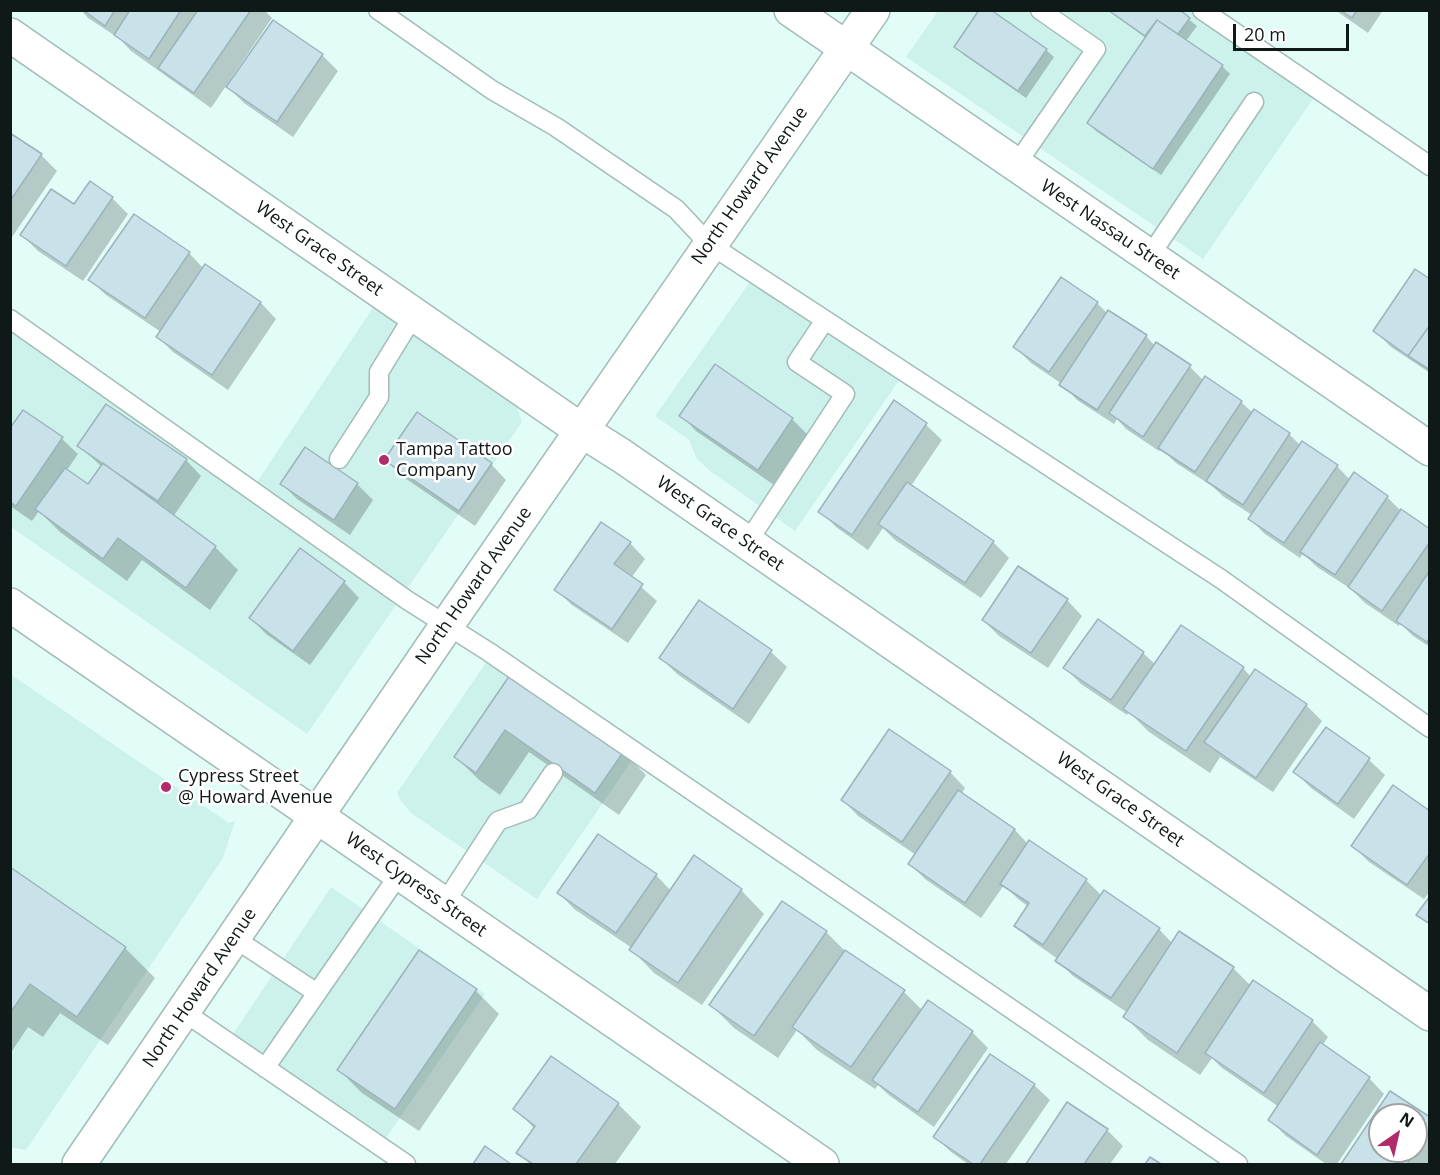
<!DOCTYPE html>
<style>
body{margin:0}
#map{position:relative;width:1440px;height:1175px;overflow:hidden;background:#e2fdf8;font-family:"Open Sans",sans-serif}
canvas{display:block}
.frame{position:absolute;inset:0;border:12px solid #0f1917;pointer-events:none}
.north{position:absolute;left:1368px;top:1103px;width:60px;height:60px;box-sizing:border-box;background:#fff;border:2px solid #9fa3a2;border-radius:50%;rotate:34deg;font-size:16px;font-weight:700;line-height:24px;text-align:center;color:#0f1917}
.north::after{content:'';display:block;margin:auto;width:21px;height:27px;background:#b32a6a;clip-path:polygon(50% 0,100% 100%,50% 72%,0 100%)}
.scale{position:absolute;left:1233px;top:24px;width:116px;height:27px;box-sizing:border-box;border:3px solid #0f1917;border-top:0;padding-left:8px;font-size:18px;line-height:21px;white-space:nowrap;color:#0f1917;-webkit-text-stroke:4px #fff;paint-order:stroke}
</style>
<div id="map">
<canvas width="1440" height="1175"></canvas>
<div class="frame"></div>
<div class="north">N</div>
<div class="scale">20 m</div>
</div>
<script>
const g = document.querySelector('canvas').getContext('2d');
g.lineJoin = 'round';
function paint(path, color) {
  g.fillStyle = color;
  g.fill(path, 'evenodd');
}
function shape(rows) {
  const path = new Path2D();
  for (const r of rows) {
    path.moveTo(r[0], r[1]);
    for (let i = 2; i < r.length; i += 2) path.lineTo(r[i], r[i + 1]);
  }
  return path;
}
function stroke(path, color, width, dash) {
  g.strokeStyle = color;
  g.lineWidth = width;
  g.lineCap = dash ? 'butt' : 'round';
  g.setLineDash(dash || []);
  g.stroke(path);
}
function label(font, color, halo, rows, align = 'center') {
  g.font = font + ' "Open Sans",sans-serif';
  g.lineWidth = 5;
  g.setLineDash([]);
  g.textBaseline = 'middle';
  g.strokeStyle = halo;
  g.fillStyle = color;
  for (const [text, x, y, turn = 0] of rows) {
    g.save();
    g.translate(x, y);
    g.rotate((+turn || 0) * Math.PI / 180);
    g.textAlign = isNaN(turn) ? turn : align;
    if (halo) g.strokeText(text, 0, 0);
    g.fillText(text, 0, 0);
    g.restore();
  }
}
const built = shape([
 [938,11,1216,11,1323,84,1203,259,906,57],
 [752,279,900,379,795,531,710,471,697,459,689,440,655,416],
 [374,306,510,398,518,409,522,422,307,734,11,527,10,332,247,497],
 [489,658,635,756,537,899,411,813,401,801,397,793],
 [10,674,229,823,235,821,223,858,26,1150,10,1147],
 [331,887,485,994,386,1138,233,1034]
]);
const shadow = shape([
 [81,10,264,10,272,18,211,108,131,51,120,39,88,18],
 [1107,10,1177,10,1197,26,1186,41,1222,66,1230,74,1161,175,1096,131,1088,123,1146,38],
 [1335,10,1383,10,1368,33],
 [956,47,1046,50,1054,57,1026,98,964,55],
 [322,55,338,71,293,137,244,103,228,87],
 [10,135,41,155,57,171,10,240],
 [90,183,112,198,128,214,83,281,38,251,22,235,74,206],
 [134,216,189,253,204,269,206,266,261,303,276,319,228,390,173,352,158,337,161,332,106,295,90,280],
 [1430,281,1430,373,1391,347,1375,331],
 [1097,303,1108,314,1146,336,1155,346,1156,344,1190,367,1204,381,1241,402,1253,413,1254,411,1289,434,1300,445,1337,466,1350,480,1354,474,1387,497,1402,512,1430,530,1430,647,1413,636,1400,623,1399,626,1365,603,1351,589,1317,567,1303,553,1300,558,1265,534,1250,519,1252,515,1224,497,1212,486,1176,463,1161,448,1159,451,1126,429,1117,419,1114,424,1077,400,1062,384,1031,363,1015,347],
 [895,402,926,425,942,440,911,486,993,542,1009,558,981,598,895,540,883,528,868,550,836,527,820,511],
 [23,412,62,439,78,454,67,470,88,486,102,467,79,446,186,460,201,476,173,517,215,547,238,570,210,610,142,560,127,581,60,532,39,511,32,521,10,506,10,430],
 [681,415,792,419,808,435,774,485,696,431],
 [306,449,357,484,373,500,350,535,297,499,282,484],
 [386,460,491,464,506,480,475,526,402,476],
 [630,543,645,559,631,578,657,601,628,643,572,605,556,590],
 [344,582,359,598,310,665,266,634,251,618],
 [1067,600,1082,616,1048,668,999,636,983,620],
 [700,602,771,652,787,667,749,724,677,674,661,658],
 [1143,653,1156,665,1243,668,1251,677,1255,671,1306,705,1322,721,1273,792,1220,757,1210,773,1149,732,1129,712,1127,715,1081,684,1065,668],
 [513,674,623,752,646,775,619,815,529,752,500,795,479,780,456,757],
 [1326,729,1369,760,1385,775,1354,819,1311,788,1295,772],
 [950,772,965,788,961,794,1015,830,1028,844,1030,842,1086,880,1102,896,1159,929,1173,944,1233,968,1251,986,1254,982,1312,1021,1328,1037,1322,1046,1369,1078,1384,1094,1337,1164,1326,1164,1286,1136,1270,1120,1279,1107,1222,1068,1212,1058,1200,1075,1148,1040,1125,1017,1128,1013,1073,976,1057,960,1058,959,1032,941,1016,926,1029,907,1018,899,1004,885,981,918,925,879,910,864,916,855,858,816,843,800],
 [1430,813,1430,891,1424,899,1369,862,1353,846],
 [695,858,741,890,764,914,702,1005,654,973,631,949,632,948,574,909,559,893,656,875,671,891],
 [10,869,125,948,155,978,108,1045,60,1013,43,1037,28,1027,12,1051,10,1049],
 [826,932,847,953,904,992,922,1010,972,1032,988,1048,934,1127,890,1096,878,1085,875,1089,817,1050,797,1030,778,1058,734,1028,711,1005],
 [420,952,476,991,499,1014,419,1131,362,1093,339,1070],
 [551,1058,618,1104,641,1127,615,1164,530,1164,518,1153,535,1129,515,1109],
 [1034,1085,1050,1100,1006,1164,968,1164,951,1152,935,1137],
 [1391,1093,1430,1119,1430,1164,1343,1164],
 [1380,1115,1416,1115,1416,1151,1380,1151],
 [1067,1104,1107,1130,1123,1146,1110,1164,1028,1164]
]);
const building = shape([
 [83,10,115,10,105,26,83,10],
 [130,10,181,10,149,59,114,35,130,10],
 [198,10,251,10,194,93,158,68,198,10],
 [979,10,991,10,1047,49,1018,91,954,47,979,10],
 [1108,10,1180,10,1190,18,1178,34,1157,20,1145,36,1108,10],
 [1340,10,1357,10,1352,18,1340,10],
 [273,20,323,54,277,122,226,87,273,20],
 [1157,20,1223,65,1153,169,1087,123,1157,20],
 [10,133,42,154,10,201,10,133],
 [90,181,113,197,66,266,20,235,51,189,74,204,90,181],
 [134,214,190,252,145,318,88,280,134,214],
 [205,264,261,302,212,375,156,337,205,264],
 [1415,269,1430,279,1430,325,1408,356,1373,331,1415,269],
 [1061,277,1098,302,1049,372,1013,347,1061,277],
 [1108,310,1147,335,1097,410,1059,385,1108,310],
 [1430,325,1430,370,1408,356,1430,325],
 [1156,342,1191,365,1143,437,1109,413,1156,342],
 [715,364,793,418,758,470,679,416,715,364],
 [1205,376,1242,401,1195,472,1158,448,1205,376],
 [894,400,927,423,852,535,818,512,894,400],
 [106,404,187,459,158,501,77,446,106,404],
 [1254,409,1290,433,1243,505,1206,481,1254,409],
 [23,410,63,437,16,506,10,502,10,428,23,410],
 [417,412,492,463,459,511,384,460,417,412],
 [1302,441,1338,465,1284,543,1248,519,1302,441],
 [305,447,358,483,334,520,280,484,305,447],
 [103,463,216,546,186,588,118,538,103,559,35,509,65,468,88,484,103,463],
 [1354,472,1388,496,1335,575,1300,552,1354,472],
 [907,482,994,541,965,583,878,524,907,482],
 [1401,509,1430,529,1430,542,1382,611,1348,587,1401,509],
 [601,522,631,542,614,564,643,584,612,629,554,590,601,522],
 [300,548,345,581,293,651,249,618,300,548],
 [1018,566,1068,599,1031,653,982,620,1018,566],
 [1430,570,1430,638,1427,642,1396,621,1430,570],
 [699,600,772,650,733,709,659,658,699,600],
 [1098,619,1144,652,1111,700,1063,668,1098,619],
 [1181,625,1244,667,1186,751,1123,709,1181,625],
 [1255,669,1307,704,1256,778,1204,742,1255,669],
 [512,672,624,751,595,793,505,730,476,773,454,757,512,672],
 [1326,727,1370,758,1338,804,1293,772,1326,727],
 [889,729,951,771,902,842,841,800,889,729],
 [1393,785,1430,811,1430,853,1407,885,1351,846,1393,785],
 [958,790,1015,829,965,903,908,864,958,790],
 [598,834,657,874,616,933,557,893,598,834],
 [1029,840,1087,879,1043,945,1014,926,1029,903,1000,884,1029,840],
 [694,855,742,889,678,983,629,950,694,855],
 [10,867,126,947,77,1017,30,984,13,1009,10,1007,10,867],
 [1104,890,1160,928,1111,998,1055,961,1104,890],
 [1430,896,1430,924,1416,915,1430,896],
 [782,901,827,931,754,1036,709,1005,782,901],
 [1179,931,1234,967,1177,1053,1123,1017,1179,931],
 [419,950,477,989,395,1109,337,1070,419,950],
 [845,950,905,990,851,1067,792,1027,845,950],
 [1253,980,1313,1020,1264,1093,1205,1053,1253,980],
 [928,1000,973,1031,918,1112,872,1080,928,1000],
 [1320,1042,1370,1077,1317,1155,1268,1120,1320,1042],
 [990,1054,1035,1084,980,1164,973,1164,933,1137,990,1054],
 [551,1056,619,1103,576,1164,533,1164,516,1153,535,1126,513,1109,551,1056],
 [1390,1091,1430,1117,1430,1132,1407,1164,1341,1164,1390,1091],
 [1380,1115,1416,1115,1416,1151,1380,1151,1380,1115],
 [1067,1102,1108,1129,1084,1164,1026,1164,1067,1102],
 [485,1146,511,1164,473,1164,485,1146],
 [1150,1157,1161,1164,1145,1164,1150,1157]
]);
const lane = shape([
 [378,10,492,90,556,127,676,209,709,244,1221,579,1430,728],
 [1202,10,1430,166],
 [1016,165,1096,49,1040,10],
 [1149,257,1254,102],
 [10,319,407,600,489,652,1238,1164],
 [339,459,379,397,379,372,414,315],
 [747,543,845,394,797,362,825,320],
 [444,904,498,821,528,810,553,773],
 [234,938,317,993],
 [184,1012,406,1164],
 [265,1068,400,873]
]);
const street = shape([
 [791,10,1430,449],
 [10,35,581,430,622,456,1430,1014]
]);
const secondary = shape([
 [10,605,822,1164],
 [79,1164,447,625,873,10]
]);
const markers = [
 [384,460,6,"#b32a6a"],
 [166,787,6,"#b32a6a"]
];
const streetNames = [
 ["North Howard Avenue",750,186,-55],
 ["West Nassau Street",1110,230,34],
 ["West Grace Street",319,249,35],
 ["West Grace Street",720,524,35],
 ["North Howard Avenue",474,586,-55],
 ["West Grace Street",1120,800,35],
 ["West Cypress Street",416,885,35],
 ["North Howard Avenue",200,988,-56]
];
const poiNames = [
 ["Tampa Tattoo",396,450],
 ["Company",396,471],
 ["Cypress Street",178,777],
 ["@ Howard Avenue",178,798]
];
paint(built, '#cdf2eb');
paint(shadow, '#0003');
paint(building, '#c9e2ea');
stroke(building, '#9bb4bb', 1.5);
stroke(lane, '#a2bcb7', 21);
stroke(street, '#a2bcb7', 36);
stroke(secondary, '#a2bcb7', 36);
stroke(lane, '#fff', 18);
stroke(street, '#fff', 33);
stroke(secondary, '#fff', 33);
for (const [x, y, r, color] of markers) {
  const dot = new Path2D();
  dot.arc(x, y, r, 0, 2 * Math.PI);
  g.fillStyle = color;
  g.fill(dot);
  stroke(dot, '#fff', 2);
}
label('18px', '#0f1917', '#fff', streetNames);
label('18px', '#0f1917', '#fff', poiNames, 'left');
</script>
